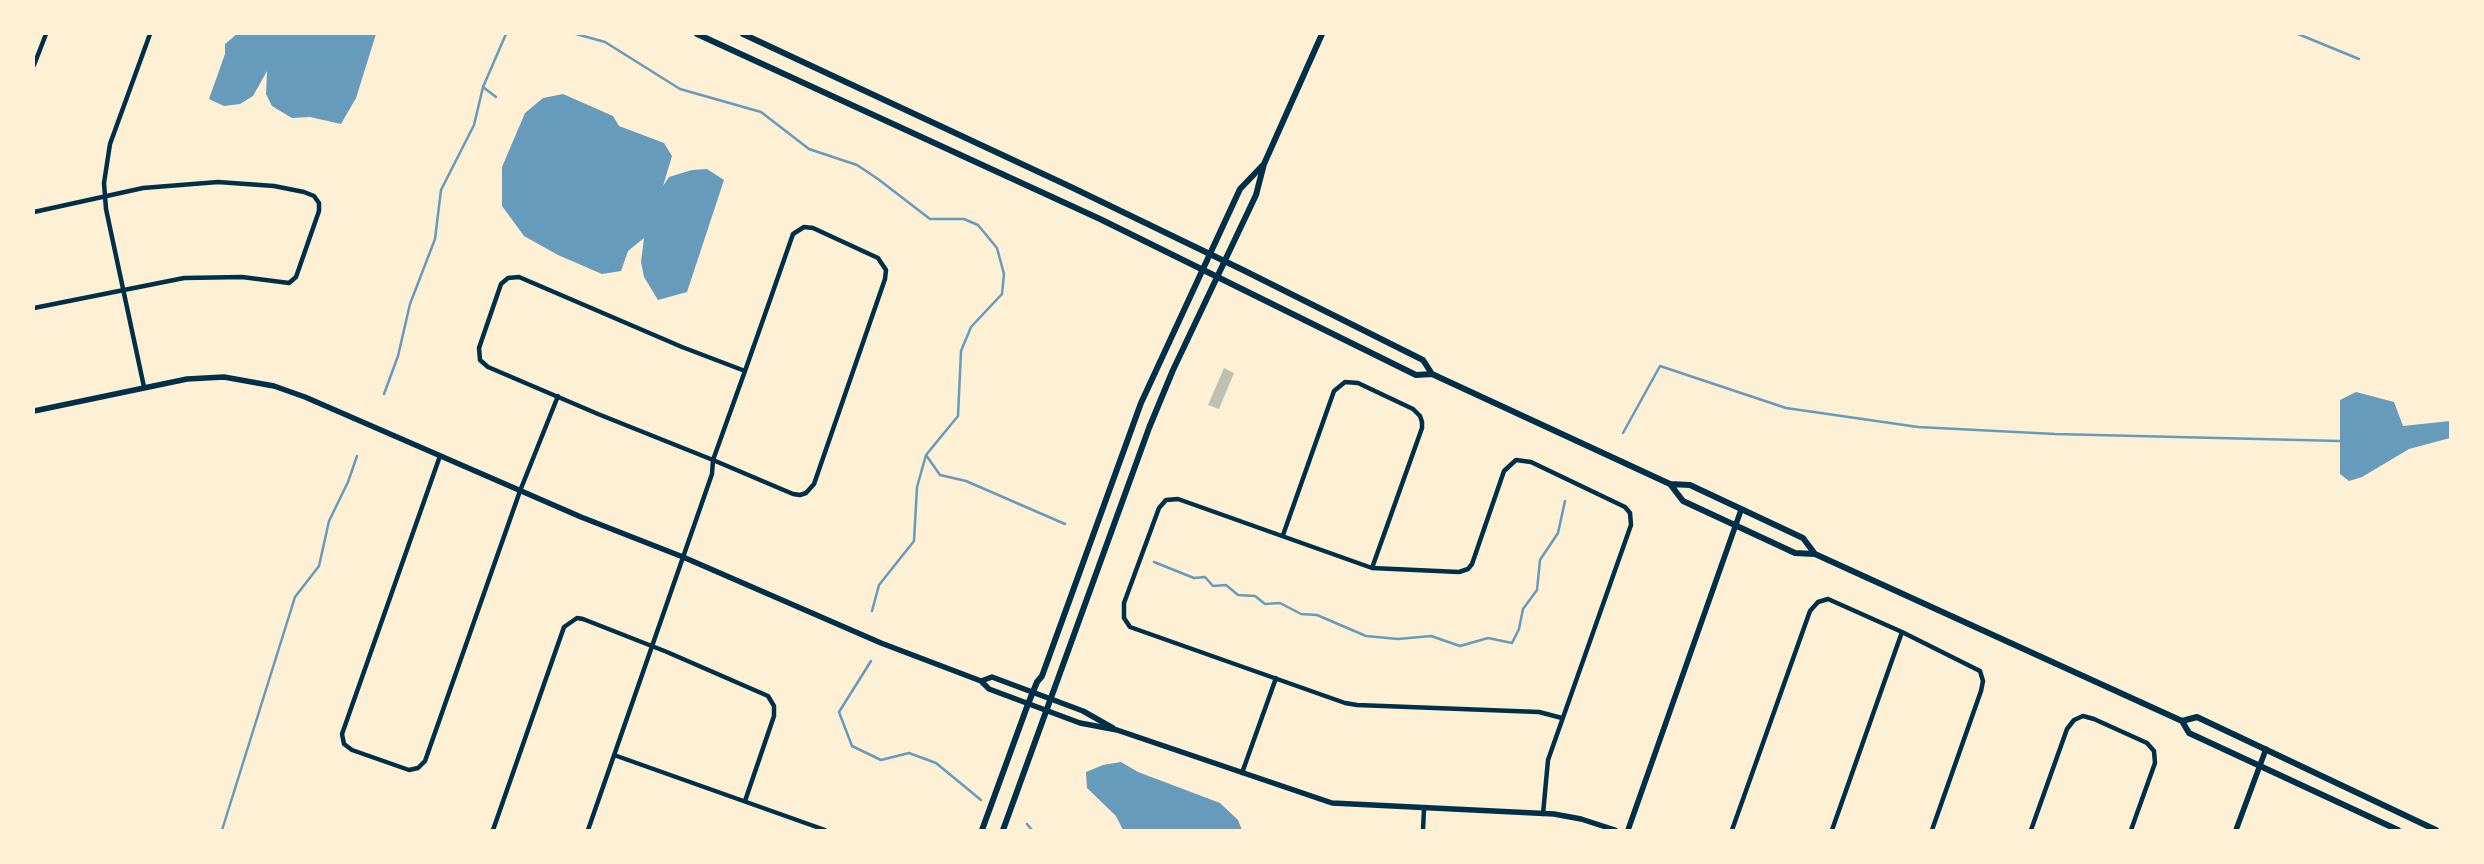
<!DOCTYPE html>
<style>
body{margin:0}
#map{position:relative;width:2484px;height:864px;overflow:hidden;background:#fdf0d5;font-family:"Exo 2",sans-serif}
canvas{display:block}
.frame{position:absolute;inset:0;border:35px solid #fdf0d5;pointer-events:none}
</style>
<div id="map">
<canvas width="2484" height="864"></canvas>
<div class="frame"></div>
</div>
<script>
const g = document.querySelector('canvas').getContext('2d');
g.lineJoin = 'round';
function paint(path, color) {
  g.fillStyle = color;
  g.fill(path, 'evenodd');
}
function shape(rows) {
  const path = new Path2D();
  for (const r of rows) {
    path.moveTo(r[0], r[1]);
    for (let i = 2; i < r.length; i += 2) path.lineTo(r[i], r[i + 1]);
  }
  return path;
}
function stroke(path, color, width, dash) {
  g.strokeStyle = color;
  g.lineWidth = width;
  g.lineCap = dash ? 'butt' : 'round';
  g.setLineDash(dash || []);
  g.stroke(path);
}
const water = shape([
 [237,34,376,34,356,98,341,124,310,117,292,118,272,106,266,94,267,71,253,96,240,104,224,106,209,99,225,54,225,44],
 [563,94,613,116,619,126,664,143,672,156,663,186,669,177,692,170,707,169,724,180,687,292,658,300,644,277,641,262,644,238,628,251,621,271,602,274,558,255,524,236,502,206,502,167,525,113,543,98],
 [2356,392,2394,402,2403,426,2450,421,2450,438,2409,449,2362,477,2349,481,2340,474,2340,400],
 [1121,762,1138,772,1220,803,1238,820,1242,830,1123,830,1116,816,1087,788,1086,772,1103,765]
]);
const stream = shape([
 [576,34,605,42,680,89,761,112,809,149,857,165,878,179,930,219,964,219,978,225,997,248,1004,274,1002,294,971,327,961,351,958,416,926,455,917,487,914,541,879,585,872,611],
 [2298,34,2359,59],
 [483,87,496,97],
 [384,394,398,356,410,304,435,239,441,190,474,125,483,87,506,34],
 [1623,433,1660,366,1786,408,1918,427,2055,434,2340,441],
 [926,455,940,475,966,481,1065,524],
 [1154,562,1194,578,1205,577,1213,586,1226,585,1238,595,1255,596,1265,604,1280,603,1301,614,1317,615,1366,636,1398,639,1431,636,1460,646,1488,638,1512,643,1519,629,1523,609,1537,590,1540,560,1558,533,1565,501],
 [871,661,839,712,852,746,881,760,909,753,936,763,981,800],
 [1027,824,1032,830],
 [222,830,295,597,319,566,329,521,348,482,357,456]
]);
const building = shape([
 [1224,368,1234,373,1219,409,1208,405]
]);
const minor = shape([
 [34,65,46,34],
 [34,212,143,188,218,182,274,186,304,192,314,196,319,203,319,211,296,277,289,283,242,277,184,278,34,308],
 [144,387,106,209,104,183,110,144,150,34],
 [440,456,342,734,344,744,352,750,409,770,418,768,425,761,520,491,558,396],
 [1283,535,1334,391,1345,382,1358,383,1413,409,1420,416,1422,422,1422,428,1372,568],
 [614,755,825,830],
 [1242,773,1276,678],
 [1543,814,1548,760,1631,525,1630,513,1625,507,1531,462,1516,460,1504,471,1472,564,1468,569,1459,572,1372,568,1178,499,1166,500,1159,508,1124,603,1124,618,1130,627,1345,703,1357,705,1539,712,1562,718],
 [493,830,564,627,577,618,583,619,667,652,768,696,774,706,774,716,745,801],
 [588,830,712,474,713,460,745,371,770,300,793,234,804,227,813,228,878,258,886,270,885,279,814,484,806,493,800,495,793,494,713,460,598,414,488,367,480,360,479,348,501,284,508,278,519,277,682,347,745,371],
 [1423,830,1424,809],
 [1732,830,1810,611,1818,602,1828,599,1902,632,1980,671,1983,681,1981,691,1932,830],
 [1832,830,1902,632],
 [2031,830,2067,729,2074,720,2083,716,2094,719,2147,743,2154,751,2155,763,2131,830]
]);
const tertiary = shape([
 [34,411,187,379,224,377,274,386,305,397,581,517,683,557,881,643,981,681,989,689,1080,723,1117,730,1332,803,1554,814,1581,819,1615,830],
 [981,681,992,677,1083,711,1113,728],
 [1628,830,1741,510],
 [2236,830,2266,749]
]);
const secondary = shape([
 [697,34,1100,219,1416,375,1432,374,1670,484,1690,485,1803,538,1815,554],
 [743,34,1071,187,1243,270,1423,360,1432,374],
 [1670,484,1683,501,1795,553,1815,554,2182,721,2189,733,2398,830],
 [2182,721,2197,717,2436,830],
 [982,830,1028,704,1037,682,1042,676,1141,403,1240,189,1263,165],
 [1003,830,1149,428,1173,370,1256,195,1264,164,1322,34]
]);
paint(water, '#669bbc');
stroke(stream, '#669bbc', 2.5);
paint(building, '#bec0b2');
stroke(minor, '#003049', 4.5);
stroke(tertiary, '#003049', 5.5);
stroke(secondary, '#003049', 6);
</script>
